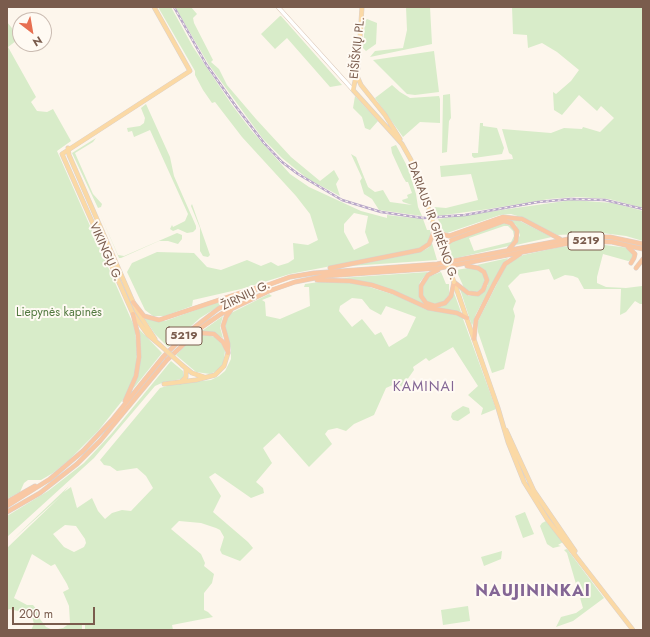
<!DOCTYPE html>
<meta charset="utf-8">
<style>
body{margin:0}
#map{position:relative;width:650px;height:637px;overflow:hidden;background:#fdf6ec;font-family:Jost,sans-serif}
canvas{display:block}
.frame{position:absolute;inset:0;border:8px solid #7a5c4d;pointer-events:none}
.north{position:absolute;left:12px;top:12px;width:40px;height:40px;box-sizing:border-box;background:#fffaf3;border:1px solid #cabbb1;border-radius:50%;rotate:149deg;font-size:11px;font-weight:700;line-height:16px;text-align:center;color:#7a5c4d}
.north::after{content:'';display:block;margin:auto;width:14px;height:18px;background:#e76f51;clip-path:polygon(50% 0,100% 100%,50% 72%,0 100%)}
.scale{position:absolute;left:12px;top:607px;width:83px;height:18px;box-sizing:border-box;border:2px solid #7a5c4d;border-top:0;padding-left:5px;font-size:12px;line-height:14px;white-space:nowrap;color:#7a5c4d;-webkit-text-stroke:3px #fffaf3;paint-order:stroke}
</style>
<div id="map">
<canvas width="650" height="637"></canvas>
<div class="frame"></div>
<div class="north">N</div>
<div class="scale">200 m</div>
</div>
<script>
const g = document.querySelector('canvas').getContext('2d');
g.lineJoin = 'round';
function paint(path, color) {
  g.fillStyle = color;
  g.fill(path, 'evenodd');
}
function shape(rows) {
  const path = new Path2D();
  for (const r of rows) {
    path.moveTo(r[0], r[1]);
    for (let i = 2; i < r.length; i += 2) path.lineTo(r[i], r[i + 1]);
  }
  return path;
}
function stroke(path, color, width, dash) {
  g.strokeStyle = color;
  g.lineWidth = width;
  g.lineCap = dash ? 'butt' : 'round';
  g.setLineDash(dash || []);
  g.stroke(path);
}
function label(font, color, halo, rows, align = 'center') {
  g.font = font + ' Jost,sans-serif';
  g.lineWidth = 4;
  g.setLineDash([]);
  g.textBaseline = 'middle';
  g.strokeStyle = halo;
  g.fillStyle = color;
  for (const [text, x, y, turn = 0] of rows) {
    g.save();
    g.translate(x, y);
    g.rotate((+turn || 0) * Math.PI / 180);
    g.textAlign = isNaN(turn) ? turn : align;
    if (halo) g.strokeText(text, 0, 0);
    g.fillText(text, 0, 0);
    g.restore();
  }
}
const green = shape([
 [158,7,171,7,193,47,232,105,251,130,290,174,309,187,361,211,387,218,387,215,423,219,427,230,430,230,431,235,429,243,419,249,290,274,241,289,193,300,192,306,165,316,153,316,145,310,127,272,132,263,157,252,194,253,207,267,221,270,247,260,261,266,271,262,278,266,288,263,294,259,293,243,308,245,318,240,310,214,296,196,242,137,215,102,212,103,203,90,195,75,195,71],
 [354,213,368,216,365,232,369,243,354,250,344,232,344,224],
 [175,7,191,7,197,14,193,18,194,23,213,60,211,62,219,69,227,85,256,119,291,157,320,181,334,170,339,179,336,184,340,196,308,179,282,158,263,139,209,65],
 [406,7,430,7,432,44,370,57,375,51,403,48,407,30],
 [512,7,643,7,643,208,609,199,576,197,549,199,489,209,437,216,434,207,446,208,478,200,471,174,441,177,440,166,513,159,512,155,509,153,502,129,551,133,564,128,582,129,583,127,600,132,614,118,601,106,597,111,579,95,562,115,554,110,553,92,556,94,571,81,579,70,557,52,542,43,528,48,527,35,513,34],
 [280,16,281,16,342,85,330,87,287,38,275,49,261,34],
 [367,19,377,23,376,44,366,51,363,48,365,21],
 [7,22,20,38,8,47,36,97,31,102,37,111,47,112,53,109,71,141,57,151,135,328,137,355,135,374,126,396,98,431,69,460,53,473,41,480,28,480,24,483,20,492,7,499],
 [434,51,439,92,415,95,407,94,373,60],
 [392,85,400,92,410,98,439,96,440,99,440,123,420,122,403,137,375,98],
 [450,94,451,118,449,121,447,152,442,153,443,95],
 [355,96,378,121,370,130,365,128,362,117,353,108],
 [146,104,170,157,174,176,196,226,196,229,193,232,187,233,178,229,173,231,170,229,172,225,173,227,185,221,188,214,150,130,134,137,132,131,128,132,127,128,140,126,144,123,145,118,141,108],
 [480,123,483,123,483,126,497,128,504,148,502,154,474,158,472,156,472,153,478,153],
 [96,138,93,142,75,153,93,194,102,204,101,207,98,208,72,153],
 [396,145,408,168,416,194,418,207,422,216,379,210,372,199,364,194,360,181,362,178,351,154,356,157,368,187,375,192,383,190,390,202,412,205,403,202,402,200,408,198,407,195,412,193,408,182,406,182,403,177,392,153,391,147],
 [572,200,613,203,643,211,643,241,626,236,602,233,557,235,524,218,511,214,500,215,447,233,443,231,438,219],
 [192,204,210,255,208,257,203,256,200,251,200,228,191,206],
 [100,214,118,255,124,256,177,233,182,235,182,239,178,244,168,241,159,241,121,258,119,258],
 [502,219,516,219,552,237,516,245,520,235,516,225,508,220,498,220],
 [503,223,512,226,515,231,514,241,509,246,452,259,449,243],
 [504,226,508,226,513,231,514,236,511,242,474,251,469,238],
 [432,243,437,260,351,266,420,252,428,248],
 [597,244,629,248,634,254,632,260,628,261,603,254,597,277,597,283,606,287,626,288,642,286,643,282,643,304,640,304,635,301,626,312,620,315,621,289,584,289,578,278,573,276,565,275,554,280,549,269,520,274,508,286,516,301,513,309,515,316,504,369,492,373,478,332,478,321,507,264,523,255,560,247],
 [508,258,501,268,476,314,472,326,460,289,469,296,477,295,484,291,488,285,488,277,485,270,477,265],
 [468,268,475,268,482,272,485,279,481,289,476,292,465,290,456,270],
 [428,272,420,282,419,287,421,300,429,306,441,307,450,300,453,290,461,312,430,307,373,284,340,278],
 [441,272,446,284,449,284,449,295,443,302,436,304,428,302,423,297,422,286,428,277],
 [319,282,349,282,363,285,395,295,425,309,462,316,496,409,481,415,483,408,468,395,478,386,453,347,429,361,426,358,413,367,414,370,402,387,397,383,386,388,374,415,354,424,346,431,337,428,328,430,325,434,332,444,309,467,279,433,263,448,272,463,256,482,263,488,264,493,251,498,215,473,209,477,221,496,213,512,248,542,253,548,240,561,222,554,220,550,224,537,220,530,216,528,201,523,179,521,171,529,201,554,205,563,204,566,214,574,212,583,204,593,204,610,208,612,213,617,172,625,173,630,85,630,85,625,82,625,82,630,31,630,34,624,31,612,26,610,18,611,9,609,7,611,7,548,61,496,12,540,69,486,64,492,71,487,77,508,92,498,98,511,105,519,112,513,122,510,131,511,153,488,146,476,137,468,117,471,110,466,104,465,100,460,160,388,174,384,211,380,219,376,225,371,231,359,231,350,225,327,226,319,231,313,269,294,272,296,262,300,265,302,266,316,280,319,310,306,309,287,304,287,305,284],
 [352,298,362,299,370,309,381,315,386,306,416,317,407,336,389,347,381,332,375,335,362,319,352,327,339,311,340,306],
 [65,525,76,526,85,539,86,543,84,547,74,552,64,547,53,534],
 [32,554,51,566,55,564,67,584,69,589,63,592,69,606,70,623,63,628,53,630,46,627,40,619,38,611,33,605,27,605,14,598],
 [237,295,200,318,168,347,155,334,142,315,153,321,165,321],
 [223,316,220,327,223,338,211,332,202,331],
 [138,328,162,353,133,389,141,358,140,336],
 [202,334,215,337,221,342,225,351,223,365,217,371,210,374,196,372,176,355,192,339],
 [171,361,183,371,184,376,182,379,164,382,155,386,94,458,7,537,7,516,48,491,84,463,112,433],
 [463,406,469,408,470,413,458,421,453,420,451,417,452,413],
 [525,512,534,534,523,538,515,516],
 [546,521,563,542,558,545,561,546,553,548,547,544,540,526,542,523],
 [567,549,604,598,573,621,556,627,561,617,576,613,583,608,567,553,564,550],
 [502,551,501,559,484,566,481,557],
 [468,606,470,621,443,625,441,610]
]);
const secondary = shape([
 [278,7,353,90]
]);
const primary = shape([
 [154,7,190,71,62,154,133,314,148,335,160,345],
 [362,7,358,68,353,90,402,144,411,160,428,206],
 [357,76,361,85,385,115,400,139],
 [68,148,69,155,137,311,155,339],
 [435,229,442,249],
 [454,282,498,408,508,442,524,482,547,519,633,630],
 [182,365,192,373,204,377],
 [181,382,186,377,186,369],
 [164,384,196,380,215,375,224,366,228,353],
 [506,430,534,491,575,551]
]);
const trunk = shape([
 [628,247,635,254,634,258,631,263],
 [442,249,444,245,452,240,504,221,511,223,517,231,516,241,509,249],
 [330,268,420,250,429,244,435,229,442,234,449,236,503,217,522,219,560,239],
 [636,268,643,259],
 [438,270,428,275,421,286,421,296,426,303,435,306,445,303,451,296,454,282],
 [317,280,350,281,372,285,393,292,428,308,457,313,467,318],
 [454,282,468,293,478,294,483,290,487,280,484,272,478,268,467,266],
 [133,302,144,316,159,320,255,288],
 [193,336,202,333,214,334,223,342,227,350],
 [474,339,476,320,494,284,505,264,520,254],
 [228,353,228,344,223,326,226,317,231,310],
 [125,401,136,376,139,357,138,335,133,314],
 [7,502,35,486],
 [7,506,50,479,83,451,112,420,163,357,187,333,218,309,237,298,265,286,290,277,314,273,437,264,579,237,610,237,643,244],
 [7,512,40,493,77,464,100,441,167,360,202,327,221,314,269,291,295,282,325,276,440,268,580,241,612,242,643,249]
]);
const rail = shape([
 [174,7,206,64,237,108,264,143,282,162,298,174,342,200,381,212,423,218,465,215,538,202,571,199,605,200,643,209]
]);
const primaryBridge = shape([
 [428,206,435,229],
 [442,249,454,282],
 [160,345,182,365]
]);
const shields = [
 [586,241,36],
 [184,336,36]
];
const shieldNames = [
 ["5219",586,241],
 ["5219",184,336]
];
const streetNames = [
 ["EIŠIŠKIŲ PL.",358,48,-84],
 ["DARIAUS IR GIRĖNO G.",432,221,70],
 ["VIKINGŲ G.",105,252,66],
 ["ŽIRNIŲ G.",246,296,-26]
];
const parkNames = [
 ["Liepynės kapinės",59,313]
];
const quarterNames = [
 ["KAMINAI",424,388]
];
const districtNames = [
 ["NAUJININKAI",533,592]
];
paint(green, '#d8ecc9');
stroke(secondary, '#d6c0b0', 4.5);
stroke(primary, '#dad1cd', 5);
stroke(trunk, '#dad1cd', 5);
stroke(secondary, '#fff', 3.5);
stroke(primary, '#fbd9a5', 4);
stroke(trunk, '#f9c8a4', 4);
stroke(rail, '#b9a8c9', 2.5);
stroke(rail, '#fffaf3', 1, [3]);
stroke(primaryBridge, '#dad1cd', 5, []);
stroke(primaryBridge, '#fbd9a5', 4);
for (const [x, y, w] of shields) {
  const box = new Path2D();
  box.roundRect(x - w / 2, y - 9, w, 18, 3);
  g.fillStyle = '#fffaf3';
  g.fill(box);
  stroke(box, '#7a5c4d', 1);
}
label('bold 11px', '#7a5c4d', null, shieldNames);
label('12px', '#7a5c4d', '#fffaf3', streetNames);
label('12px', '#537a41', '#fffaf3', parkNames);
g.letterSpacing = '1px';
label('14px', '#846695', '#fffaf3', quarterNames);
g.letterSpacing = '0px';
g.letterSpacing = '1px';
label('bold 16px', '#846695', '#fffaf3', districtNames);
g.letterSpacing = '0px';
</script>
